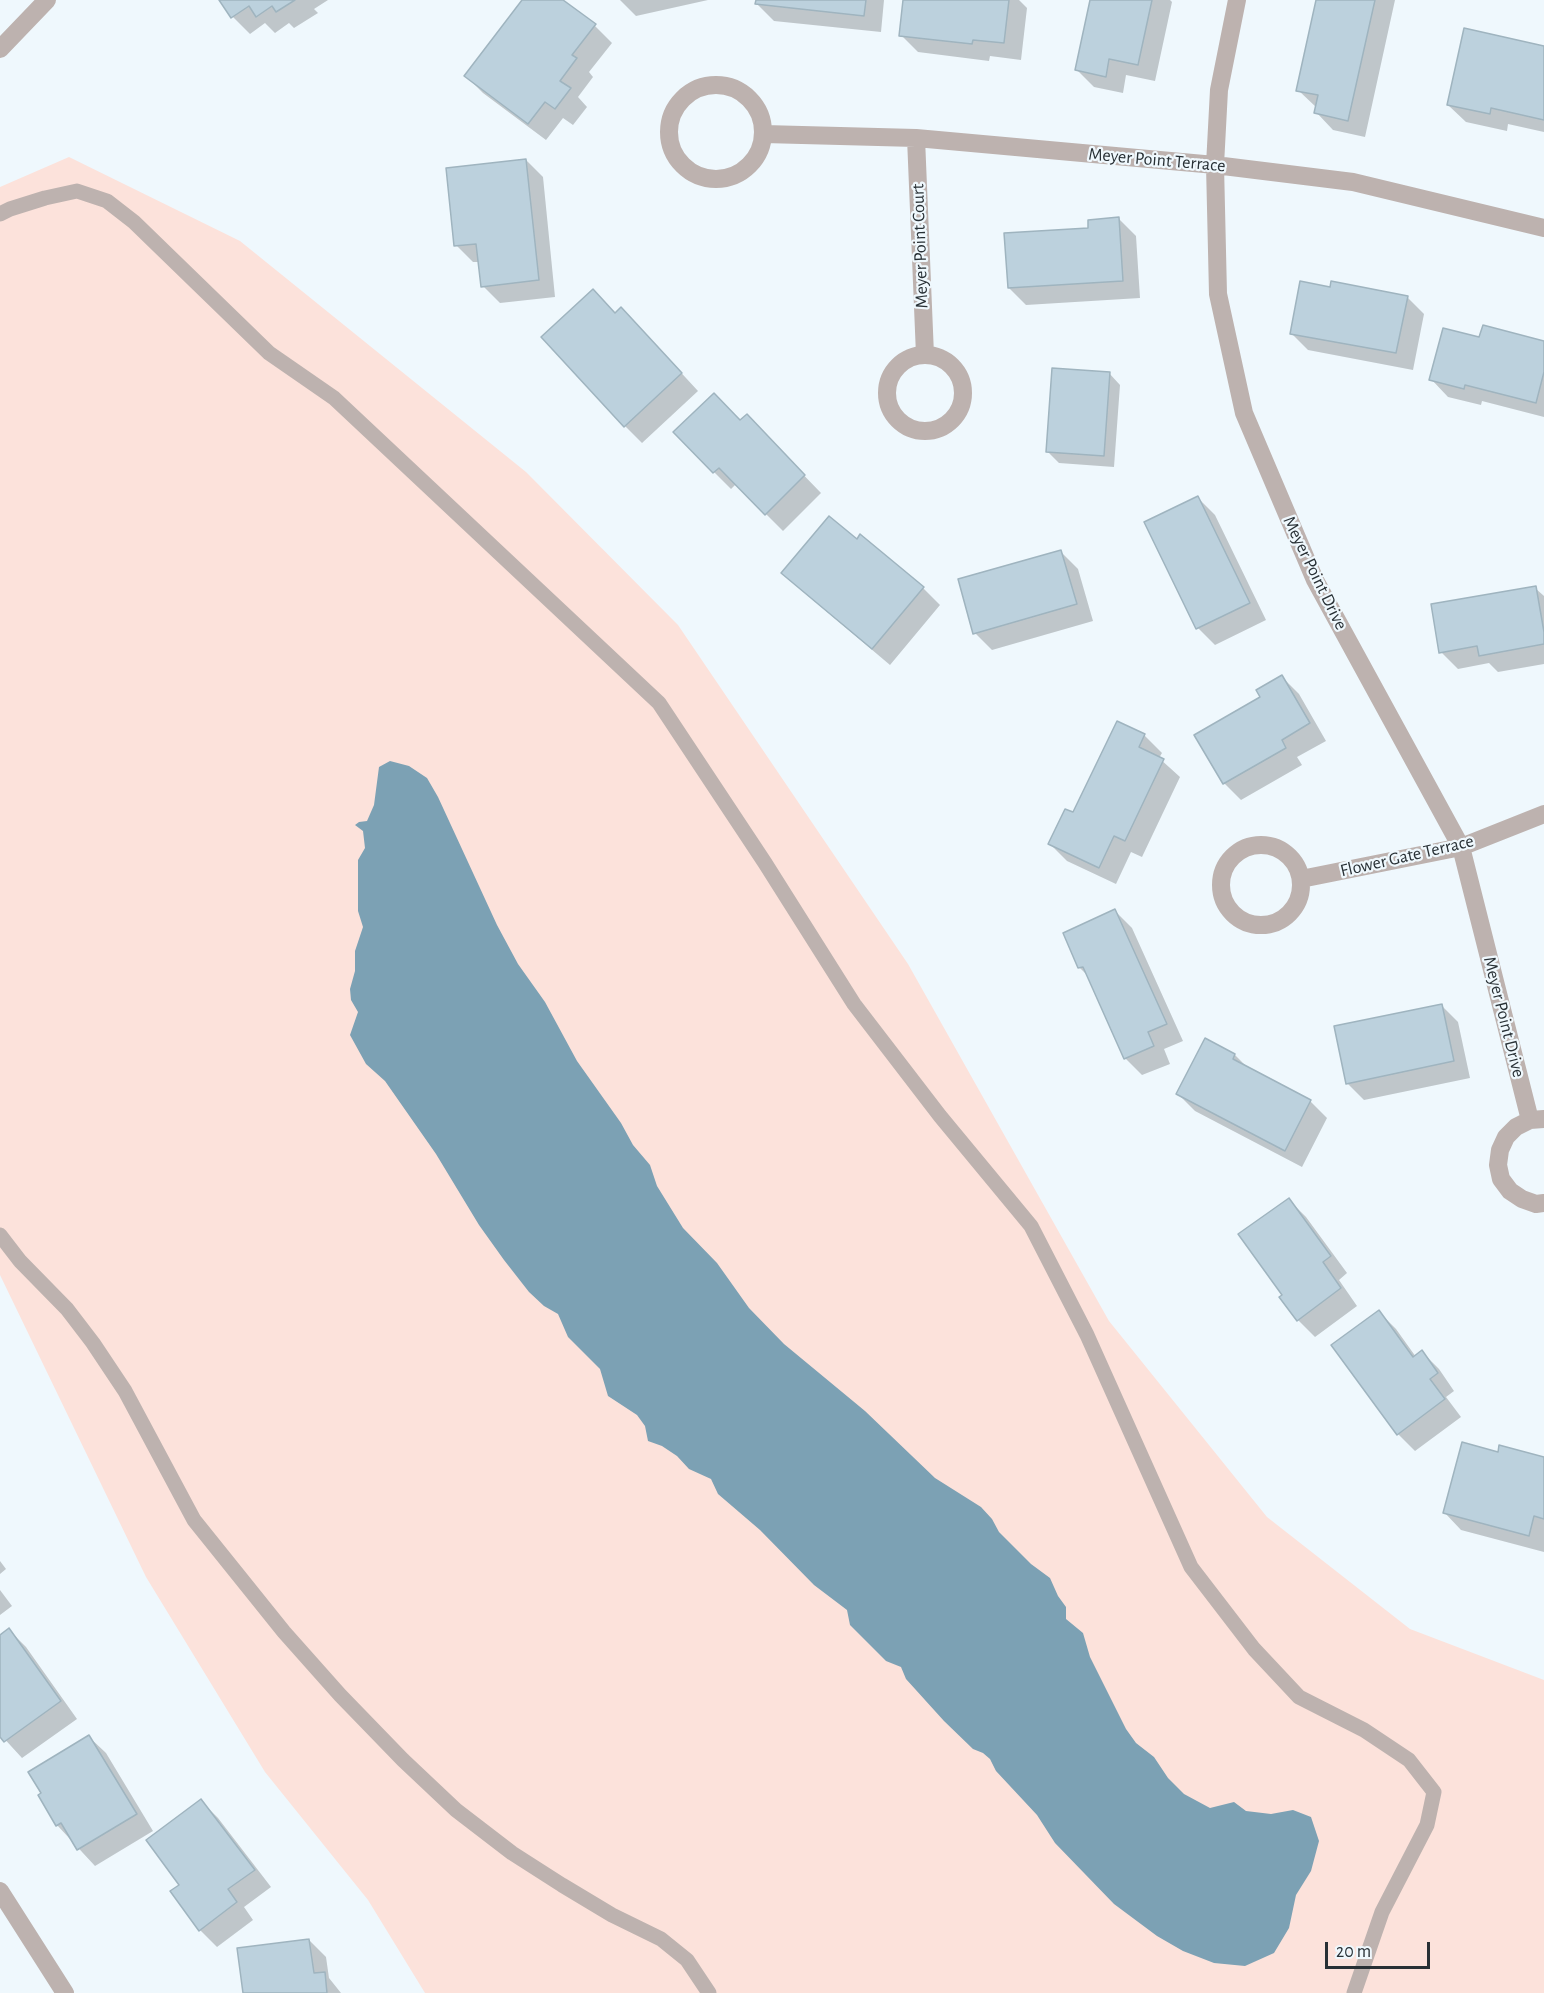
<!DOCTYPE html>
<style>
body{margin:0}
#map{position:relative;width:1544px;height:1993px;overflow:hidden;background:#eff8fd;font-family:"Alegreya Sans",sans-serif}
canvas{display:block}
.scale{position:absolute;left:1325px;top:1942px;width:105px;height:27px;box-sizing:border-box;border:3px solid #283035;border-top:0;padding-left:8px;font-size:18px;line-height:21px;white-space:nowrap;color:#283035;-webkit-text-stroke:4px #eff8fd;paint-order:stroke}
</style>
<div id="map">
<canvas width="1544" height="1993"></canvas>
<div class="scale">20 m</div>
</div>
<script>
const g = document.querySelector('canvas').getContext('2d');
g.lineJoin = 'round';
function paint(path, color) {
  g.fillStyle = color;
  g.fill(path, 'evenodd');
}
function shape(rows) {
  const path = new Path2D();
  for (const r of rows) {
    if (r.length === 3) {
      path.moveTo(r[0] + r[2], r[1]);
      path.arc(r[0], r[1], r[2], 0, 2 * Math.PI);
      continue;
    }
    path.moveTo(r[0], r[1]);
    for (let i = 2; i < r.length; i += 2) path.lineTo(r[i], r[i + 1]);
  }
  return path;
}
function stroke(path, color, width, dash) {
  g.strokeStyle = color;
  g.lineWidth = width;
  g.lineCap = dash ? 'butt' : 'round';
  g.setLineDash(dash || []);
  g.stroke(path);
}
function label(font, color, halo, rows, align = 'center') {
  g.font = font + ' "Alegreya Sans",sans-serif';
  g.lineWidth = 4.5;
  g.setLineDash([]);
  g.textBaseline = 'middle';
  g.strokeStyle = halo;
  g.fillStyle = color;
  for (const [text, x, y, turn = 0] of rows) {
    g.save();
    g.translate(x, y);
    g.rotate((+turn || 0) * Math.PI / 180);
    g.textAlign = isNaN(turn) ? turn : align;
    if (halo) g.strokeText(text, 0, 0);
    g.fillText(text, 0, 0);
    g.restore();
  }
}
const green = shape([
 [69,157,240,241,526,472,678,625,908,964,1109,1321,1267,1517,1410,1629,1544,1680,1544,1993,425,1993,368,1900,265,1772,146,1577,0,1275,0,187]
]);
const water = shape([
 [390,761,409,766,427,778,438,797,497,925,518,964,545,1002,577,1061,621,1123,633,1145,650,1165,657,1186,683,1228,717,1263,749,1308,784,1344,865,1411,935,1478,981,1507,992,1519,999,1532,1031,1564,1050,1578,1058,1596,1066,1607,1066,1619,1083,1633,1090,1657,1126,1729,1136,1743,1154,1757,1168,1778,1184,1794,1210,1808,1234,1802,1246,1811,1271,1814,1293,1810,1311,1817,1319,1841,1311,1871,1296,1895,1289,1928,1274,1953,1245,1966,1214,1963,1183,1951,1157,1936,1114,1904,1055,1843,1037,1815,996,1771,990,1759,983,1753,973,1749,944,1721,906,1679,901,1667,886,1661,850,1625,847,1610,814,1585,760,1530,718,1494,711,1479,689,1469,677,1456,662,1446,648,1441,645,1426,637,1415,608,1396,600,1369,568,1337,558,1314,544,1306,529,1292,504,1260,479,1225,436,1154,385,1081,366,1064,350,1035,358,1012,351,1000,350,989,355,971,355,951,363,927,358,911,358,860,365,848,363,831,355,825,359,822,367,821,374,805,379,767]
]);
const shadow = shape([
 [221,0,328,0,314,9,318,13,294,28,289,23,275,33,265,23,250,34,233,17],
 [523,0,561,0,595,26,612,43,589,72,593,77,578,97,587,107,573,125,563,118,546,140,483,93,466,76],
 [620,0,708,0,636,16],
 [757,0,884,0,881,32,774,21,757,4],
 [905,0,1019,0,1027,8,1021,60,990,56,989,61,918,52,901,35],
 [1091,0,1170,0,1172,2,1155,81,1126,75,1123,93,1094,87,1077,70],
 [1318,0,1395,0,1365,137,1333,130,1316,112,1317,108,1298,90],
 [1544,48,1544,132,1508,124,1507,131,1466,122,1448,105],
 [526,160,543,177,555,297,500,303,483,286,480,262,473,262,456,245],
 [1119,219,1136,236,1140,298,1026,305,1009,288,1090,230],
 [1332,289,1407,297,1424,314,1413,370,1308,350,1291,333],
 [638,326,698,391,642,443,625,426],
 [1481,339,1544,343,1544,417,1482,401,1481,405,1448,397,1431,379],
 [1109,373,1120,385,1114,467,1059,463,1048,452],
 [740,422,763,433,821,493,783,531,736,484,731,489,714,472],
 [1198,498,1215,515,1266,620,1215,645,1198,628,1146,523],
 [861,536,923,588,940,605,890,665,800,589,783,572,857,541],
 [1061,552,1078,569,1093,621,992,650,975,633],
 [1535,588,1544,596,1544,664,1498,672,1489,663,1458,669,1441,652],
 [1282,677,1299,694,1326,741,1297,757,1302,765,1241,800,1224,783,1262,697],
 [1117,723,1144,735,1162,753,1159,758,1180,777,1142,857,1131,852,1116,884,1067,861,1050,844,1074,814],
 [1115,911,1132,928,1183,1041,1164,1049,1170,1064,1142,1075,1125,1058,1089,977,1079,967],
 [1441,1005,1458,1022,1470,1078,1364,1100,1347,1083],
 [1235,1055,1248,1068,1310,1101,1327,1118,1302,1167,1195,1111,1178,1094],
 [1289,1200,1306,1217,1347,1273,1339,1280,1357,1306,1315,1337,1298,1320,1285,1295],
 [1379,1312,1396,1329,1416,1357,1422,1352,1439,1369,1454,1391,1446,1397,1461,1417,1415,1451,1398,1434],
 [1499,1453,1544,1458,1544,1552,1461,1530,1444,1512],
 [0,1561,6,1569,0,1574],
 [0,1590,12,1606,0,1615],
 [9,1630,26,1647,77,1719,22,1758,0,1734,0,1637],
 [88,1736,106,1753,153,1831,95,1866,57,1825,40,1796],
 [201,1801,218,1818,271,1887,244,1907,253,1920,217,1947,200,1930,181,1885],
 [309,1940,326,1957,329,1978,341,1993,244,1993]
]);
const building = shape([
 [219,0,295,0,276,12,272,6,256,17,249,6,231,18,219,0],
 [522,0,563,0,596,24,572,55,577,58,560,81,571,88,555,109,545,102,528,124,464,76,522,0],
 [756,0,866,0,864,16,755,4,756,0],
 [903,0,1009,0,1004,43,973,40,972,44,899,36,903,0],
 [1090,0,1152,0,1138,65,1109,59,1106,77,1075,70,1090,0],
 [1316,0,1375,0,1348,121,1314,113,1318,95,1296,91,1316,0],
 [1464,28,1544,46,1544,120,1491,108,1490,114,1447,105,1464,28],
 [526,159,539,280,481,287,476,244,454,246,446,168,526,159],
 [1119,217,1123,281,1008,288,1004,233,1088,228,1088,220,1119,217],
 [1300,281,1330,287,1331,281,1408,296,1396,353,1290,334,1300,281],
 [593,289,615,313,621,307,682,373,624,427,541,337,593,289],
 [1483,325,1544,341,1544,372,1536,403,1465,385,1464,389,1429,380,1443,328,1479,337,1483,325],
 [1052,368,1110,372,1104,456,1046,452,1052,368],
 [714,393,740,420,747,414,805,475,765,515,719,468,713,473,673,432,714,393],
 [1198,496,1250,603,1196,629,1144,522,1198,496],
 [829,516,857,539,860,534,924,587,872,649,781,573,829,516],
 [1061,550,1077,604,973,634,958,579,1061,550],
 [1536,586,1544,632,1544,644,1479,656,1477,646,1439,653,1431,604,1536,586],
 [1282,675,1310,723,1282,740,1286,748,1223,784,1194,735,1260,697,1256,690,1282,675],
 [1117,721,1145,734,1139,747,1164,759,1125,841,1114,836,1099,868,1048,844,1065,809,1073,812,1117,721],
 [1115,909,1167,1024,1148,1032,1154,1046,1124,1059,1083,967,1078,968,1063,933,1115,909],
 [1442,1004,1454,1061,1346,1084,1334,1026,1442,1004],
 [1205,1038,1235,1054,1233,1059,1311,1100,1285,1151,1176,1094,1205,1038],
 [1289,1198,1331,1256,1323,1262,1341,1288,1297,1321,1279,1297,1282,1295,1238,1234,1289,1198],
 [1379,1310,1413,1357,1422,1350,1438,1373,1430,1379,1445,1399,1397,1435,1331,1345,1379,1310],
 [1462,1442,1498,1452,1499,1445,1544,1457,1544,1519,1534,1516,1529,1536,1443,1513,1462,1442],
 [9,1628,61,1701,4,1742,0,1737,0,1635,9,1628],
 [89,1735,137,1814,77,1850,61,1823,56,1826,38,1795,41,1793,28,1772,89,1735],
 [201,1799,255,1870,228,1889,237,1902,199,1931,170,1891,179,1885,146,1840,201,1799],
 [309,1939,314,1973,325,1972,327,1993,243,1993,237,1948,309,1939]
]);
const lane = shape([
 [0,214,10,209,45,198,77,191,107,201,134,222,269,353,334,398,659,703,765,863,854,1004,940,1116,1031,1226,1087,1335,1191,1567,1254,1649,1299,1697,1364,1730,1409,1760,1434,1792,1427,1825,1382,1912,1354,1993],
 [0,1235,20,1261,67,1309,93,1343,125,1391,194,1520,284,1632,340,1695,403,1760,456,1810,512,1853,562,1885,612,1915,661,1939,687,1960,709,1993]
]);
const street = shape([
 [1237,0,1219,90,1215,165,1218,294,1244,413,1315,580,1461,847,1530,1120],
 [0,49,47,0],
 [716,132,47],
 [764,134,916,138,1215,165,1353,182,1544,228],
 [916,138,925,355],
 [925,393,38],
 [1261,885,40],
 [1301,879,1461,847,1544,814],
 [1544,1119,1530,1120,1516,1127,1506,1137,1500,1150,1498,1165,1501,1179,1510,1191,1522,1199,1536,1204,1544,1203],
 [0,1891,65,1993]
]);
const streetNames = [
 ["Meyer Point Terrace",1157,160,5],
 ["Meyer Point Court",920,246,-92],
 ["Meyer Point Drive",1315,573,64],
 ["Flower Gate Terrace",1407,856,-13],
 ["Meyer Point Drive",1504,1017,76]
];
paint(green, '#fce2db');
paint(water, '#7ca1b4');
paint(shadow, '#0003');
paint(building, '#bcd1dd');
stroke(building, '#9fb4bf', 1.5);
stroke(lane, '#bdb2af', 15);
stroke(street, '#bdb2af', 18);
label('18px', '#283035', '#eff8fd', streetNames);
</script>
